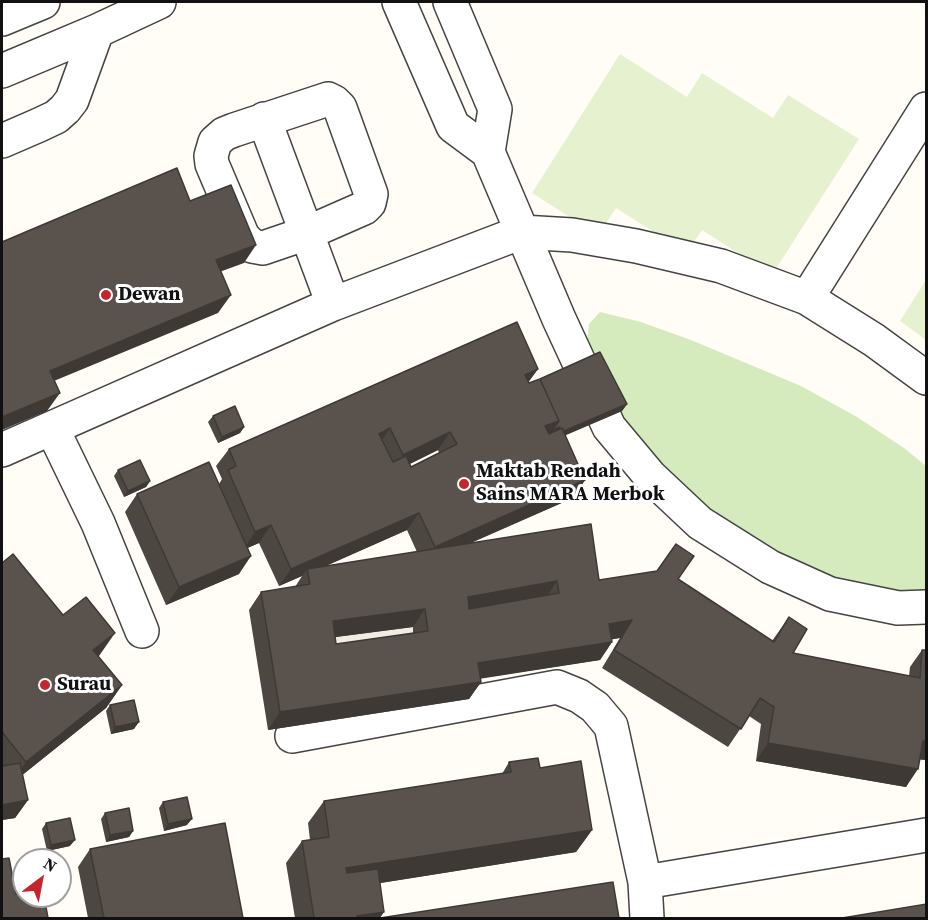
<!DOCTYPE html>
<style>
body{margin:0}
#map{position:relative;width:928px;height:920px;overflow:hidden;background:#fffdf5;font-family:"Source Serif 4",serif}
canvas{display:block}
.frame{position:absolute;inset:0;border:3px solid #111;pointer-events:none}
.north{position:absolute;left:12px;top:848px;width:60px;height:60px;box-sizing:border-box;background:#fff;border:2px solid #a0a0a0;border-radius:50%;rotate:32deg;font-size:16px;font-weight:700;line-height:24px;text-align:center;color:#111}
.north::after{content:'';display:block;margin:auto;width:21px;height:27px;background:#c4262e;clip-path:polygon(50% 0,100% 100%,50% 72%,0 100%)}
</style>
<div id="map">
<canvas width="928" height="920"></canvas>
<div class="frame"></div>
<div class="north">N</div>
</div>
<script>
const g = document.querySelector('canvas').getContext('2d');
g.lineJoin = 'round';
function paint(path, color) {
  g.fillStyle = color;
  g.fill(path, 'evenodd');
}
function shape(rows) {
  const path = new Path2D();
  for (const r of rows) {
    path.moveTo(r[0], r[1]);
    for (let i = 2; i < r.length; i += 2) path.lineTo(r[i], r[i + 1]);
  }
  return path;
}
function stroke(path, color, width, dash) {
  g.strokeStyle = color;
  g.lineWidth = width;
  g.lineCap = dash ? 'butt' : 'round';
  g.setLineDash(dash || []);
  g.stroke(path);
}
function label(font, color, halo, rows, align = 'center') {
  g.font = font + ' "Source Serif 4",serif';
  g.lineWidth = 6;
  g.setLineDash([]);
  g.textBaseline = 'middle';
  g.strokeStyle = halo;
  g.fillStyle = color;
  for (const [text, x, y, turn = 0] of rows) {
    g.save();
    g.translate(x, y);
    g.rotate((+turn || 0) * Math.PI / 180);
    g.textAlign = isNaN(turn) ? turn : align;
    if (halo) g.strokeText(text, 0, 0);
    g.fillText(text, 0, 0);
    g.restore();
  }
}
const green = shape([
 [600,312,641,322,691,340,801,386,857,417,904,448,926,466,926,597,845,587,728,530,619,425,587,347,589,324]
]);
const pitch = shape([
 [620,54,687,97,702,73,773,118,788,95,859,139,772,275,702,230,687,253,616,208,598,235,532,193],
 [926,280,926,340,900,321]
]);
const plaza = shape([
 [413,627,416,649,324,661,321,639]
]);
const minor = shape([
 [399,2,453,126,488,152,559,319,609,427,650,476,700,523,770,567,830,594,898,608,926,607],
 [450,2,495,109,488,152],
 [2,19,43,2],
 [2,71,97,31,159,2],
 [328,99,334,102,340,108,371,194,369,203,364,208,307,233,263,248,252,246,243,237,212,164,211,156,215,142,224,134,234,130,328,99],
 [264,119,333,304],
 [2,141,39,125,56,117,65,109,72,100,97,31],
 [807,298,926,109],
 [52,428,98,523,142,631],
 [2,450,333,304,522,232,572,235,636,246,721,266,807,298,874,340,926,378],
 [292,736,557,687,579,696,595,707,611,726,645,882,926,835],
 [645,882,647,918]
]);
const wall = shape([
 [538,369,528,382,529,383,627,404,622,411,565,435,585,480,573,498,471,543,599,580,678,579,772,641,789,617,793,653,909,676,910,667,922,650,927,650,927,766,926,760,920,759,906,787,756,761,761,724,749,716,728,747,602,668,620,638,612,639,612,642,600,660,481,678,481,682,469,699,268,730,249,610,261,592,295,587,302,576,279,586,259,543,247,548,239,574,166,605,125,512,137,494,219,484,222,479,216,466,229,449],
 [438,450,439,453,411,467,410,464],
 [407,530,417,552,325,566],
 [413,627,413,633,336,644,335,637],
 [213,416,244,427,240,433,218,443,208,422],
 [118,470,150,481,146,487,124,497,114,476],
 [2,563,63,615,98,656,122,685,106,708,22,775,28,800,15,818,2,820],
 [110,705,134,729,111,734,106,711],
 [509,762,540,768,592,830,576,852,380,883,380,918,619,918,295,918,286,863,302,841,310,840,308,823,324,801,502,774],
 [163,802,187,825,164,831,159,808],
 [105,813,133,831,129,837,106,842,101,819],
 [46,823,70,846,47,851,42,829],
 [90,849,243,918,88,918,78,867]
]);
const shadedWall = shape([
 [256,245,244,263,203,278,216,260],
 [231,295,218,313,37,388,50,371],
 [538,369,525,387,525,375],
 [60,393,47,411,2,430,2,417],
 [627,404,622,411,557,439,561,432],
 [559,421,559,427,554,434,546,438,545,426],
 [244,427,240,433,218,443,222,437],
 [390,428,378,446,379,434],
 [450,432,438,450,391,473,403,455],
 [585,480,573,498,422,564,435,547],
 [150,481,146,487,124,497,128,491],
 [419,513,407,530,308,574,307,569,302,576,279,586,291,569],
 [271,525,259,543,243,550,255,532],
 [251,556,239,574,166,605,179,587],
 [557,581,545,599,455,615,468,597],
 [425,609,413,627,321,639,333,621],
 [632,620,620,638,597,642,609,624],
 [115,633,99,656,78,672,93,650],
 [612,642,600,660,466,681,478,663],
 [481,682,469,699,268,730,280,712],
 [122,685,106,708,10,785,26,762],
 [139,722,134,729,111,734,115,727],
 [923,741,927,741,927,758,926,760,911,759],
 [768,743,918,769,906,787,756,761],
 [28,800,15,818,2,820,2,805],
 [192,819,187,825,164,831,168,824],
 [592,830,576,852,330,891,346,868],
 [133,831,129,837,106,842,110,835],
 [75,840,70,846,47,851,51,845],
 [384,912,380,918,355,918,357,916]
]);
const building = shape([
 [177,168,190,201,231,185,256,245,216,260,231,295,50,371,60,393,2,417,2,242,177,168],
 [517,322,538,369,525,375,529,383,540,379,559,421,545,426,549,434,562,428,585,480,435,547,419,513,291,569,271,525,255,532,228,470,236,466,229,449,517,322],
 [390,428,403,455,450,432,457,444,411,467,406,456,393,462,379,434,390,428],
 [600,352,627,404,564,431,562,428,560,429,559,427,551,432,559,421,540,379,600,352],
 [235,406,244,427,222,437,213,416,235,406],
 [140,460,150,481,128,491,118,470,140,460],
 [209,462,251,556,179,587,137,494,209,462],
 [591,524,599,580,657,571,676,544,694,556,678,579,774,642,789,617,807,629,793,653,920,678,922,650,927,650,927,741,923,741,918,769,768,743,774,707,760,698,741,729,614,650,632,620,609,624,612,642,478,663,481,682,280,712,261,592,310,584,307,569,591,524],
 [557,581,559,593,469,609,468,597,557,581],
 [425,609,428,631,336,644,333,621,425,609],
 [13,554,63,615,86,597,115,633,93,650,122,685,26,762,2,732,2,563,13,554],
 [134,700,139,722,115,727,110,705,134,700],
 [538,758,540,768,581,761,592,830,346,868,347,873,378,869,384,912,357,916,357,918,314,918,302,841,329,837,324,801,511,772,509,762,538,758],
 [20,763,28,800,2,805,2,766,20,763],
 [187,797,192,819,168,824,163,802,187,797],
 [129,808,133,831,110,835,105,813,129,808],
 [70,818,75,840,51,845,46,823,70,818],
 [225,823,243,918,104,918,90,849,225,823],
 [9,858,16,894,24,893,24,896,44,896,48,918,2,918,2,859,9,858],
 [613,882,619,918,380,918,613,882],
 [927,904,927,918,842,918,927,904]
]);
const markers = [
 [106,295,6,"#c4262e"],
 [464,484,6,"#c4262e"],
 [45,685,6,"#c4262e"]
];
const poiNames = [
 ["Dewan",118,295],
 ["Maktab Rendah",476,472],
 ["Sains MARA Merbok",476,495],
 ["Surau",57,685]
];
paint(green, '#d5ebbd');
paint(pitch, '#e6f2cf');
paint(plaza, '#f1ede2');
stroke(minor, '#444', 36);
stroke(minor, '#fff', 33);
paint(wall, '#4d4742');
paint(shadedWall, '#3f3936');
paint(building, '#5a524d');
stroke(building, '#3f3936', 1.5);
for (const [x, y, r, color] of markers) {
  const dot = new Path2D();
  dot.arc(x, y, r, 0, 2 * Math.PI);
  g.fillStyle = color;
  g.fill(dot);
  stroke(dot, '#fff', 2);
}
label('bold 20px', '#111', '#fff', poiNames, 'left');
</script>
